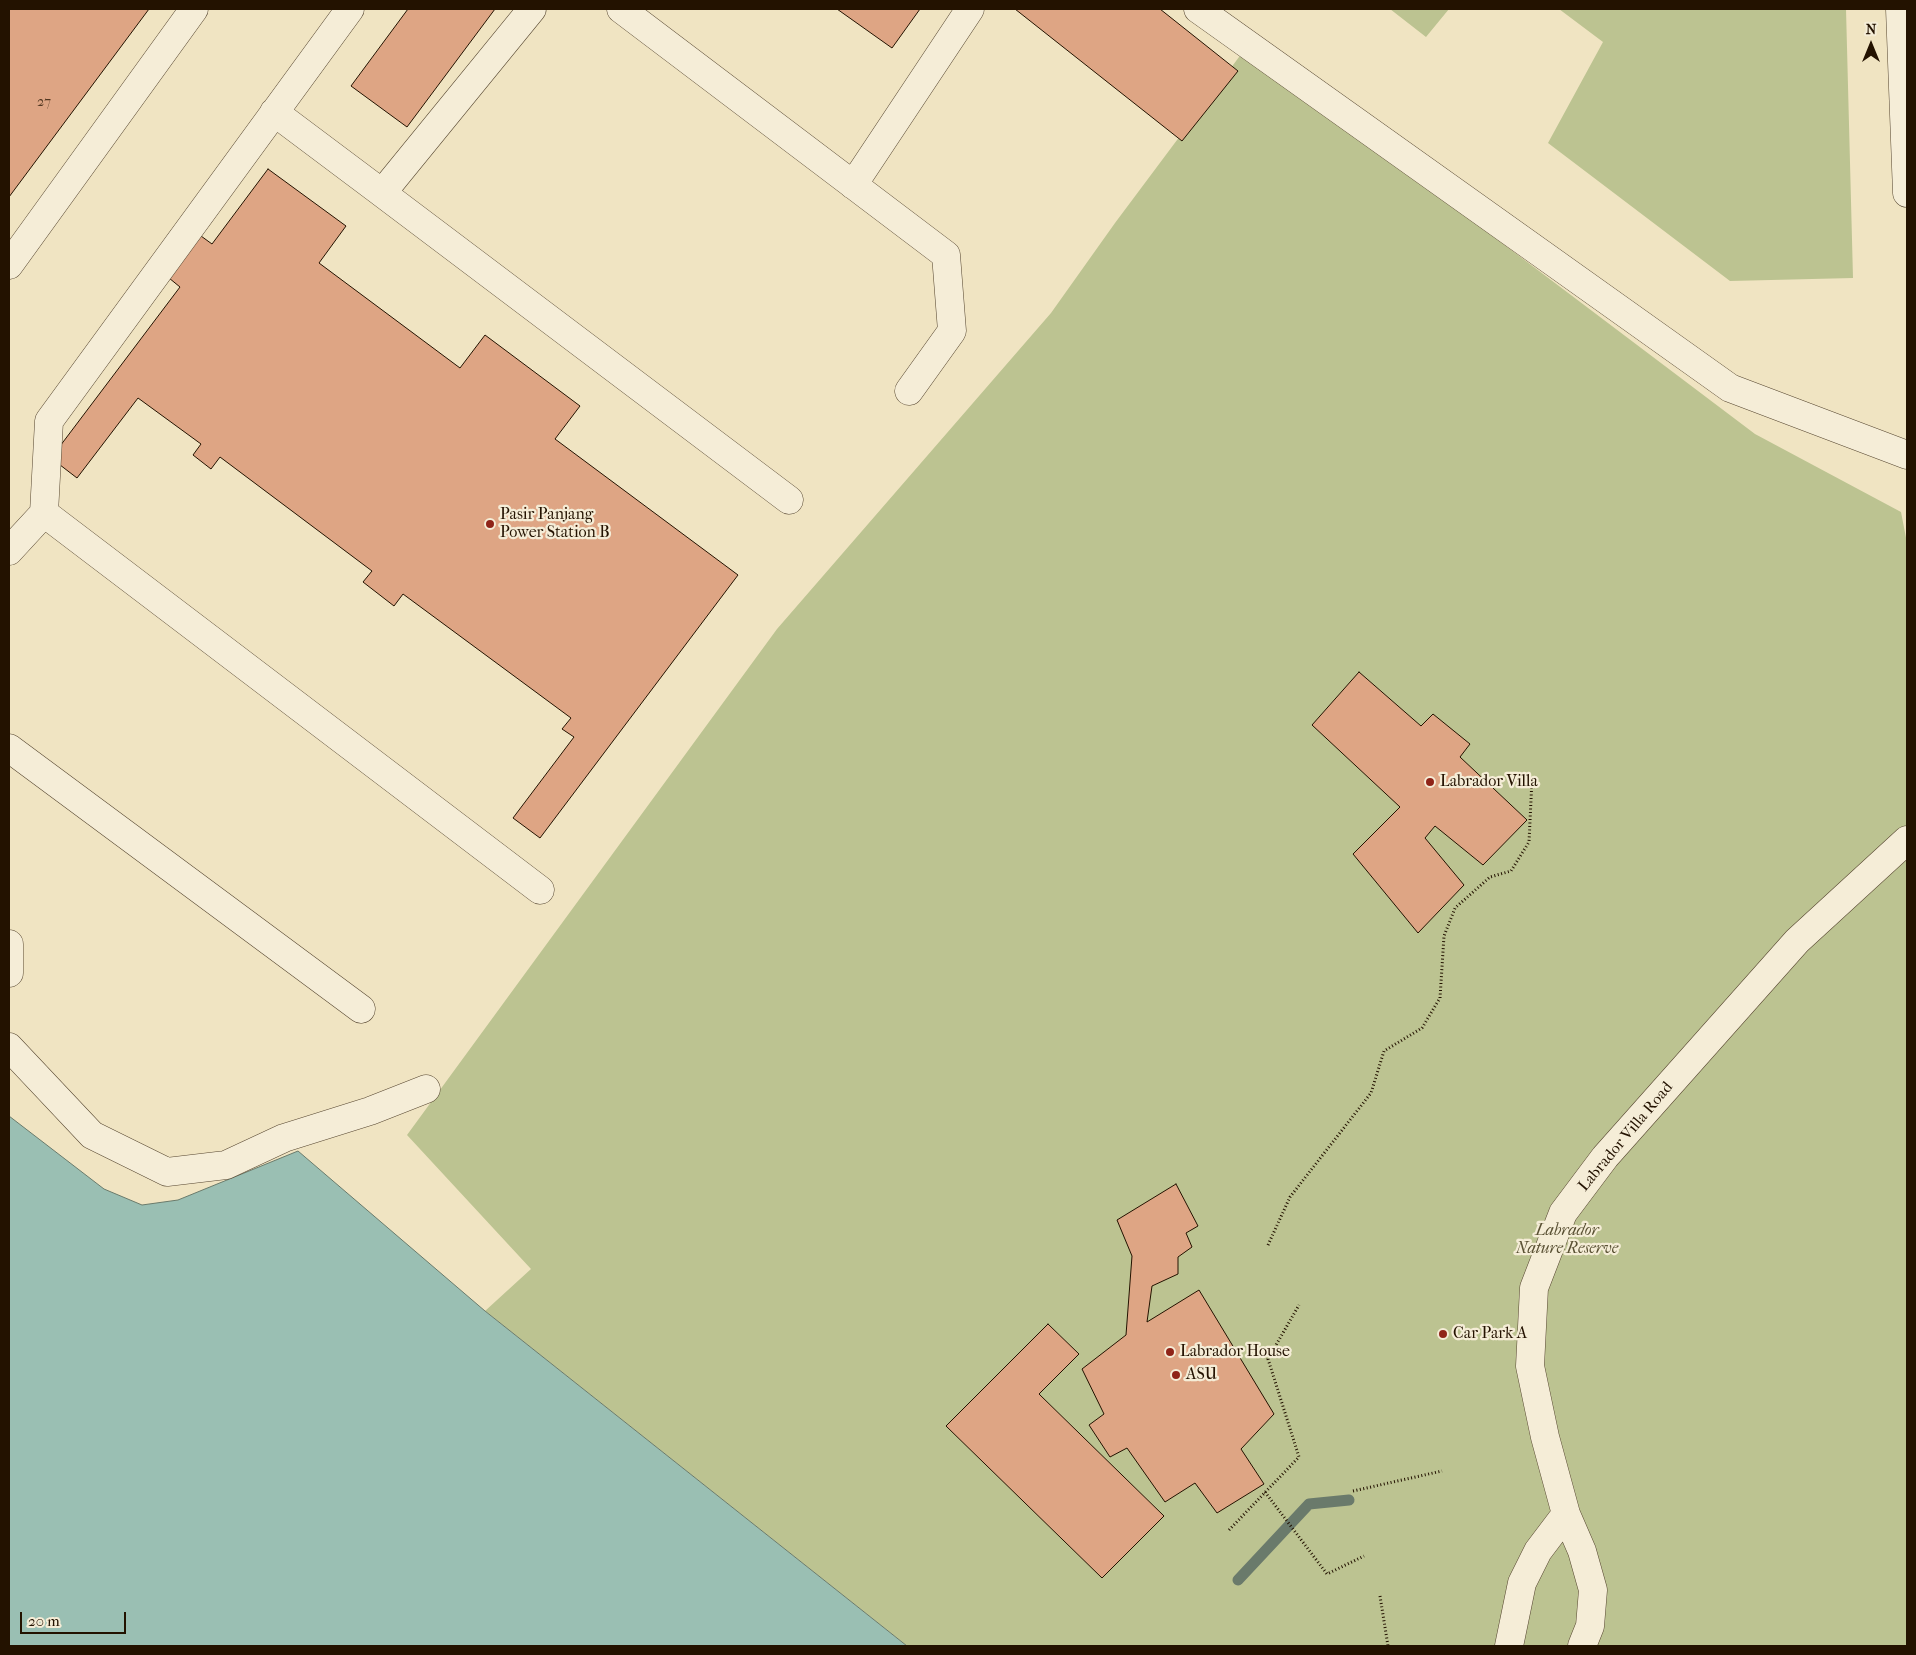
<!DOCTYPE html>
<style>
body{margin:0}
#map{position:relative;width:1916px;height:1655px;overflow:hidden;background:#f0e4c2;font-family:"IM FELL French Canon",serif}
canvas{display:block}
.frame{position:absolute;inset:0;border:10px solid #231200;pointer-events:none}
.north{position:absolute;left:1846px;top:20px;width:50px;height:50px;-webkit-text-stroke:4px #f5edd7;paint-order:stroke;rotate:0deg;font-size:14px;font-weight:700;line-height:20px;text-align:center;color:#231200}
.north::after{content:'';display:block;margin:auto;width:18px;height:22px;background:#231200;clip-path:polygon(50% 0,100% 100%,50% 72%,0 100%)}
.scale{position:absolute;left:20px;top:1612px;width:106px;height:22px;box-sizing:border-box;border:2px solid #231200;border-top:0;padding-left:6px;font-size:15px;line-height:18px;white-space:nowrap;color:#231200;-webkit-text-stroke:4px #f5edd7;paint-order:stroke}
</style>
<div id="map">
<canvas width="1916" height="1655"></canvas>
<div class="frame"></div>
<div class="north">N</div>
<div class="scale">20 m</div>
</div>
<script>
const g = document.querySelector('canvas').getContext('2d');
g.lineJoin = 'round';
function paint(path, color) {
  g.fillStyle = color;
  g.fill(path, 'evenodd');
}
function shape(rows) {
  const path = new Path2D();
  for (const r of rows) {
    path.moveTo(r[0], r[1]);
    for (let i = 2; i < r.length; i += 2) path.lineTo(r[i], r[i + 1]);
  }
  return path;
}
function stroke(path, color, width, dash) {
  g.strokeStyle = color;
  g.lineWidth = width;
  g.lineCap = dash ? 'butt' : 'round';
  g.setLineDash(dash || []);
  g.stroke(path);
}
function label(font, color, halo, rows, align = 'center') {
  g.font = font + ' "IM FELL French Canon",serif';
  g.lineWidth = 4.5;
  g.setLineDash([]);
  g.textBaseline = 'middle';
  g.strokeStyle = halo;
  g.fillStyle = color;
  for (const [text, x, y, turn = 0] of rows) {
    g.save();
    g.translate(x, y);
    g.rotate((+turn || 0) * Math.PI / 180);
    g.textAlign = isNaN(turn) ? turn : align;
    if (halo) g.strokeText(text, 0, 0);
    g.fillText(text, 0, 0);
    g.restore();
  }
}
const green = shape([
 [1390,9,1449,9,1426,37],
 [1559,9,1846,9,1853,278,1730,281,1548,143,1603,42],
 [1245,49,1755,434,1901,512,1907,543,1907,1646,907,1646,485,1311,531,1269,407,1135,777,629,1051,313,1115,223]
]);
const water = shape([
 [9,1116,104,1189,142,1205,178,1200,298,1151,485,1311,907,1646,9,1646,9,1116]
]);
const stream = shape([
 [1238,1580,1309,1504,1349,1500]
]);
const building = shape([
 [9,9,149,9,9,197,9,9],
 [408,9,495,9,407,127,351,86,408,9],
 [837,9,920,9,892,48,837,9],
 [1015,9,1160,9,1238,71,1182,141,1015,9],
 [268,169,346,226,319,263,460,368,485,335,580,406,555,439,738,575,540,838,513,818,574,737,562,729,571,718,403,594,394,606,363,582,372,571,220,457,211,469,193,455,201,444,138,398,77,478,51,458,180,287,169,278,201,236,212,244,268,169],
 [1359,672,1421,726,1433,714,1470,744,1460,757,1527,820,1483,865,1435,826,1425,838,1464,885,1418,933,1353,854,1400,807,1312,725,1359,672],
 [1176,1184,1198,1226,1186,1233,1192,1247,1178,1257,1178,1274,1152,1286,1147,1322,1199,1290,1274,1414,1241,1449,1264,1484,1217,1513,1195,1483,1165,1502,1127,1448,1110,1457,1089,1425,1104,1414,1082,1369,1126,1335,1132,1256,1117,1220,1176,1184],
 [1048,1324,1079,1354,1039,1394,1164,1516,1102,1578,946,1426,1048,1324]
]);
const path = shape([
 [1268,1245,1290,1197,1371,1093,1384,1051,1422,1028,1440,998,1444,936,1455,908,1490,877,1511,871,1529,842,1532,779],
 [1353,1491,1442,1471],
 [1265,1492,1327,1574,1364,1556],
 [1229,1530,1299,1457,1268,1359,1299,1305],
 [1380,1596,1388,1646]
]);
const minor = shape([
 [621,9,946,255,952,331,909,391],
 [1198,9,1730,388,1907,455],
 [1900,9,1907,193],
 [274,112,382,193,532,9],
 [853,185,970,9],
 [382,193,789,500],
 [9,265,194,9],
 [44,513,540,890],
 [9,551,44,513,49,421,350,9],
 [9,748,361,1009],
 [9,944,9,973],
 [9,1047,92,1135,167,1172,226,1165,284,1138,370,1111,426,1089],
 [1509,1646,1522,1583,1538,1551,1566,1514],
 [1582,1646,1590,1626,1593,1590,1582,1551,1566,1514,1545,1437,1530,1366,1534,1288,1563,1213,1605,1157,1797,941,1907,840]
]);
const markers = [
 [490,524,5,"#8f2418"],
 [1430,782,5,"#8f2418"],
 [1443,1334,5,"#8f2418"],
 [1170,1352,5,"#8f2418"],
 [1176,1375,5,"#8f2418"]
];
const numberNames = [
 ["27",44,103]
];
const poiNames = [
 ["Pasir Panjang",500,515],
 ["Power Station B",500,533],
 ["Labrador Villa",1440,782],
 ["Car Park A",1453,1334],
 ["Labrador House",1180,1352],
 ["ASU",1186,1375]
];
const streetNames = [
 ["Labrador Villa Road",1626,1137,-50]
];
const parkNames = [
 ["Labrador",1567,1231],
 ["Nature Reserve",1567,1249]
];
paint(green, '#bcc391');
paint(water, '#9abfb3');
stroke(water, '#6a7a6b', 1);
stroke(stream, '#6a7a6b', 11);
paint(building, '#dea584');
stroke(building, '#231200', 1);
stroke(minor, '#564630', 29);
stroke(path, '#231200', 3, [1, 2.5]);
stroke(minor, '#f5edd7', 28);
for (const [x, y, r, color] of markers) {
  const dot = new Path2D();
  dot.arc(x, y, r, 0, 2 * Math.PI);
  g.fillStyle = color;
  g.fill(dot);
  stroke(dot, '#f5edd7', 2);
}
label('14px', '#523721', null, numberNames);
label('16px', '#231200', '#f5edd7', poiNames, 'left');
label('16px', '#231200', '#f5edd7', streetNames);
label('italic 16px', '#595033', '#f5edd7', parkNames);
</script>
